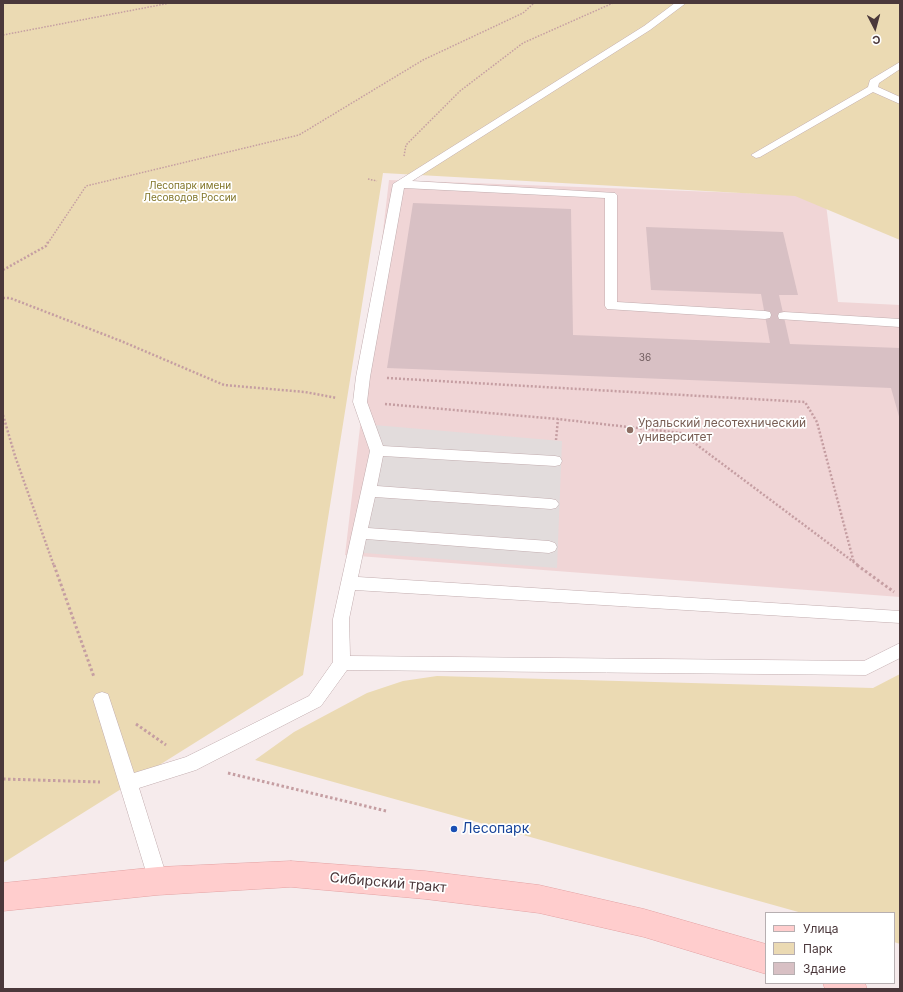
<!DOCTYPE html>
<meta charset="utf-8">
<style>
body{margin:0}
#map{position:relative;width:903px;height:992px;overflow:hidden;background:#f6ebec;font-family:Inter,sans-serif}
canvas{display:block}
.frame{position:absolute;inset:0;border:4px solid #4b383b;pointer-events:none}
.legend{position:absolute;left:765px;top:912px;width:130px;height:72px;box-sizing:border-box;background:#fff;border:1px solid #b7afb1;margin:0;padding:5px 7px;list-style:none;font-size:12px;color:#4b383b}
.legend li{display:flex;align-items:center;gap:8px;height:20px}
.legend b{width:20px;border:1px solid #b7afb1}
.north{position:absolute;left:855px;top:8px;width:40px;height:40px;-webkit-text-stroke:3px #fff;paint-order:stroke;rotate:174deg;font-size:11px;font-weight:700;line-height:16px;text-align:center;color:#4b383b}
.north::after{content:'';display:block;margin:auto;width:14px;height:18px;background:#4b383b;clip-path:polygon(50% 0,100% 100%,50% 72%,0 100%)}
</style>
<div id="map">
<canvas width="903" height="992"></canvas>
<div class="frame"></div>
<ul class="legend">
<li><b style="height:5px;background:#ffcdcd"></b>Улица</li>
<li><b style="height:11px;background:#ebdab3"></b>Парк</li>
<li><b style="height:11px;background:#d8c0c4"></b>Здание</li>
</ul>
<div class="north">С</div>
</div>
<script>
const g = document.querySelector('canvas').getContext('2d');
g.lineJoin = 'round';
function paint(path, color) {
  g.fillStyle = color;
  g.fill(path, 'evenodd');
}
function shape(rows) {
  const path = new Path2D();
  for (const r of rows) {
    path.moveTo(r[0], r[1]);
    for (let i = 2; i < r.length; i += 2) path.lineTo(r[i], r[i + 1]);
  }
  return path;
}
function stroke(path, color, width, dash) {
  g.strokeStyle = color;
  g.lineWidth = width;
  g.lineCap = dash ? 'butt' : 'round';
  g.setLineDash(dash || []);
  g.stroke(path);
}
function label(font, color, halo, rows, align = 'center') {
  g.font = font + ' Inter,sans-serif';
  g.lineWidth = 3.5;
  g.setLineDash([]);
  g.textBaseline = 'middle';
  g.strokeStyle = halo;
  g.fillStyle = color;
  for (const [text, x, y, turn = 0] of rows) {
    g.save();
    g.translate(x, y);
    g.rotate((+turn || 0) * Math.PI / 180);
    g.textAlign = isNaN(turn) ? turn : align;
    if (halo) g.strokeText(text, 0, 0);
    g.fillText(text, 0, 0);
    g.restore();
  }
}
const education = shape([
 [389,180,825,196,838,302,900,305,900,597,345,555]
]);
const green = shape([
 [3,3,900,3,900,240,795,196,383,173,303,675,3,863],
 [900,674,900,944,894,942,894,913,802,913,255,760,294,732,367,693,403,681,437,676,873,688]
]);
const parking = shape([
 [374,425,562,441,557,568,352,552]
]);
const building = shape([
 [413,203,571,209,573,335,770,343,761,294,651,290,646,227,783,232,798,295,779,295,790,344,900,348,900,420,891,388,387,368]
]);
const pathFar2 = shape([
 [3,35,170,3],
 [404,156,406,145,460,91,523,43,613,3],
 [368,179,377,181],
 [48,243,86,186,299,135,423,60,523,13,534,3]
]);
const pathFar1 = shape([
 [3,270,46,246,48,242],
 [3,298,10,298,121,341,224,385,305,392,337,398],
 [387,378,805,402,817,422,854,563],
 [385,404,558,419,681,433,859,566],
 [3,415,15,456,54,566],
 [556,440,558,419]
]);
const path = shape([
 [54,565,94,677],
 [857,565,894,592],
 [136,724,166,745],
 [228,773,386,811],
 [3,779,100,782]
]);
const lane = shape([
 [675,3,686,3,650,30,412,181,615,193,617,195,617,302,765,311,770,312,771,315,770,318,765,319,607,309,605,306,605,198,404,188,370,377,367,402,383,446,555,456,560,457,562,461,560,465,555,466,383,456,377,486,551,499,556,500,559,504,556,508,551,509,375,497,368,528,549,541,555,543,557,547,555,551,549,553,366,539,358,577,900,611,900,623,355,590,349,619,350,656,864,661,900,643,900,658,866,675,347,670,321,706,196,770,139,788,168,881,165,888,158,890,151,888,93,699,96,694,102,692,108,694,134,773,186,757,309,696,333,662,333,619,370,451,353,402,356,377,393,184,644,26,675,3],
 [900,62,900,69,879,83,878,87,900,97,900,104,873,92,760,157,756,158,751,155,868,87,870,80,900,62],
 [784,312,900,319,900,327,779,319,778,316,779,313,784,312]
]);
const secondary = shape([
 [291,861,425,871,539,885,644,909,766,944,766,974,644,937,539,913,425,899,291,887,158,895,3,911,3,883,158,867,291,861],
 [823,983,865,983,867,989,825,989,823,983]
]);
const markers = [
 [630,430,4,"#8d6e63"],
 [454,829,4,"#1a4fb4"]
];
const farParknames = [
 ["Лесопарк имени",190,186],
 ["Лесоводов России",190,198]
];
const numberNames = [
 ["36",645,358]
];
const educationNames = [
 ["Уральский лесотехнический",638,423],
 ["университет",638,437]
];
const nearTransitnames = [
 ["Лесопарк",462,829]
];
const nearStreetnames = [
 ["Сибирский тракт",388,883,5]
];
paint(education, '#f0d5d6');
paint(green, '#ebdab3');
paint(parking, '#e2dcdc');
paint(building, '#d8c0c4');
stroke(lane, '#c2adaf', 1);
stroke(secondary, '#e4a2a3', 1);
stroke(pathFar2, '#c59ea2', 1.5, [1.5, 1.5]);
stroke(pathFar1, '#c59ea2', 2.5, [2, 2]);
stroke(path, '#c59ea2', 3, [2.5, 2.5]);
paint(lane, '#fff');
paint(secondary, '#ffcdcd');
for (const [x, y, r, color] of markers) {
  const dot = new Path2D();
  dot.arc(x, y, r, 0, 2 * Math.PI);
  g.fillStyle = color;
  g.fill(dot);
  stroke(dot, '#fff', 1.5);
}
label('10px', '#817528', '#fff', farParknames);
label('10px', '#6e5a5d', null, numberNames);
label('12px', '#785e54', '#fff', educationNames, 'left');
label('14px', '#164399', '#fff', nearTransitnames, 'left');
label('14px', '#4b383b', '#fff', nearStreetnames);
</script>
